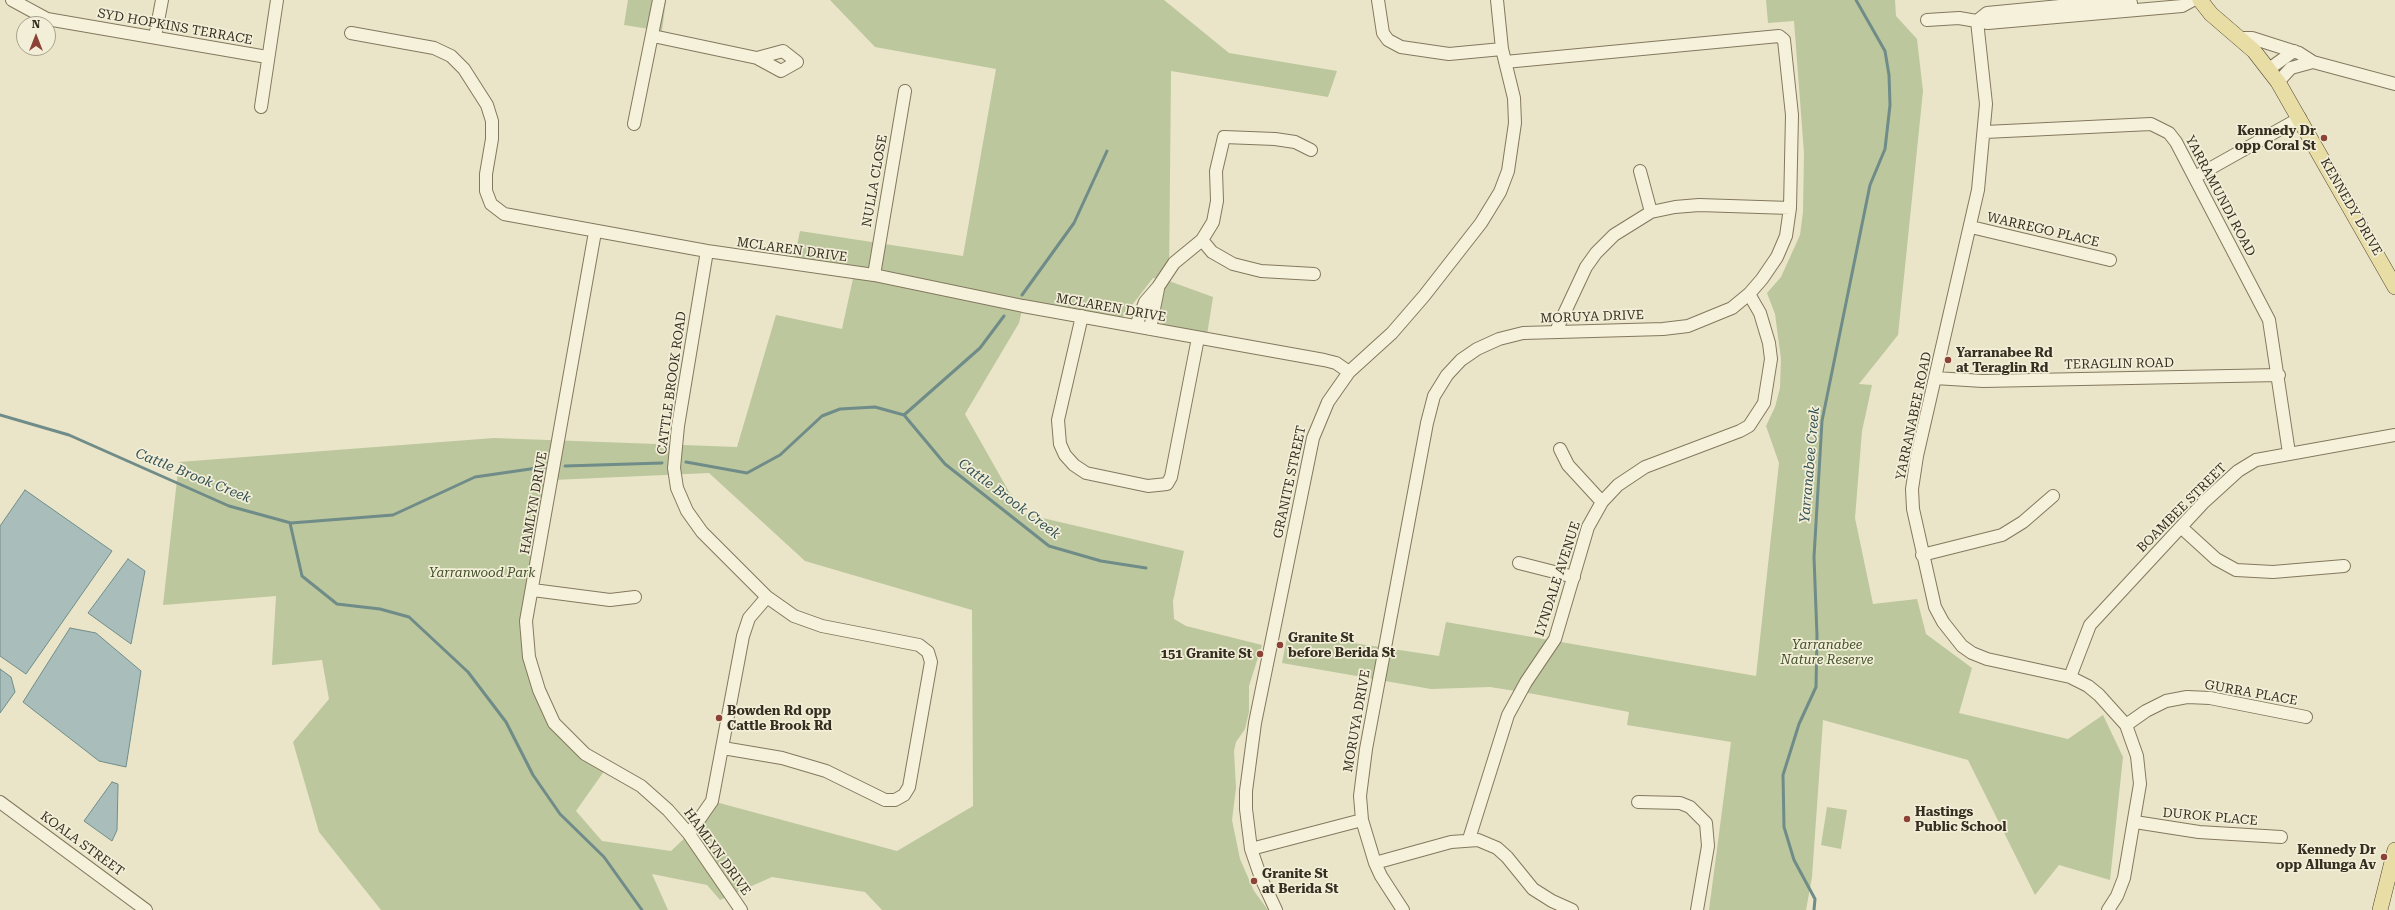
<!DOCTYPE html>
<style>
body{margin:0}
#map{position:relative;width:2395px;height:910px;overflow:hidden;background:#eae5c8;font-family:"Roboto Serif",serif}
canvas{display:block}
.north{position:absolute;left:16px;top:16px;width:40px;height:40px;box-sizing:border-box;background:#f2eed7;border:1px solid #a7a18e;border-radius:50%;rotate:0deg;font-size:11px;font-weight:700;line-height:16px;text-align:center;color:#362e21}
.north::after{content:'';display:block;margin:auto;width:14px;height:18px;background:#8c4236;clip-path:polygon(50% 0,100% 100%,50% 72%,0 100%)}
</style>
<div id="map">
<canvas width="2395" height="910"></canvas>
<div class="north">N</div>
</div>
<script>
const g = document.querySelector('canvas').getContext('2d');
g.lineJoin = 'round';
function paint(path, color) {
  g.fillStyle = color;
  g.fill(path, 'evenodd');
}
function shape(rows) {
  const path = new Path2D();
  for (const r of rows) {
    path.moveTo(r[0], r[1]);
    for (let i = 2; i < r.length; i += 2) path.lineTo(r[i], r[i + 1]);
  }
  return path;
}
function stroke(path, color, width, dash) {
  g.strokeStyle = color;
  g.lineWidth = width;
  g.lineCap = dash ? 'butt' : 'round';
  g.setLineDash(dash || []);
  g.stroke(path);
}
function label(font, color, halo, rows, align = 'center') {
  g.font = font + ' "Roboto Serif",serif';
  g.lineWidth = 3.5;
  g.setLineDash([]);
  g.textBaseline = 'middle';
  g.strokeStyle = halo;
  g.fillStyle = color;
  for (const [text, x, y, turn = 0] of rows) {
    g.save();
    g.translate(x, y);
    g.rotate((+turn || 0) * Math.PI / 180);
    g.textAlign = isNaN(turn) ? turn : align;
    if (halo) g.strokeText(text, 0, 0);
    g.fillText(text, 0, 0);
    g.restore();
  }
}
const green = shape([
 [628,0,666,0,662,31,624,25],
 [830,0,1164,0,1229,53,1337,71,1328,97,1171,71,1169,281,1213,297,1207,335,1166,326,1156,319,1164,286,1169,281,1153,278,1122,318,1023,306,1019,323,965,414,1021,513,1184,551,1173,601,1174,619,1186,626,1262,645,1249,686,1249,712,1245,729,1236,742,1234,751,1236,788,1232,820,1240,859,1254,891,1268,910,882,910,865,892,772,877,720,900,707,885,652,874,668,910,381,910,319,832,293,742,329,699,322,660,272,665,276,596,163,605,179,462,494,438,737,447,776,315,842,329,854,274,793,265,800,231,963,256,996,69,875,47],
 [709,473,805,561,972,610,973,806,897,851,712,801,689,834,671,851,602,841,576,811,607,767,554,723,529,657,533,590,553,480],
 [1766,0,1895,0,1896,16,1917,39,1923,91,1898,335,1859,384,1872,385,1862,431,1855,518,1873,604,1917,599,1926,634,1972,668,1959,713,2068,739,2103,715,2123,757,2110,880,2059,865,2035,895,1968,760,1823,720,1812,877,1806,910,1709,910,1731,742,1627,725,1629,712,1534,694,1490,687,1431,689,1282,663,1288,633,1439,656,1446,622,1756,676,1779,463,1766,426,1775,407,1780,388,1781,359,1775,314,1767,293,1781,277,1800,235,1803,212,1804,153,1794,21,1768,23],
 [1827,807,1847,810,1841,849,1821,845]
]);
const water = shape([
 [25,490,112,551,26,674,0,656,0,526,25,490],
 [128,559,145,571,131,644,88,613,128,559],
 [70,628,96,633,141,671,126,767,99,761,23,702,70,628],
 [0,669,11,677,15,692,0,713,0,669],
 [112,782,118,784,117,830,112,841,84,821,112,782]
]);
const stream = shape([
 [1022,295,1074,223,1107,151],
 [0,415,69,435,229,506,291,523,393,515,475,477,544,467],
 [904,415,945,464,1049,546,1101,561,1146,568],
 [686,462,747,473,780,455,822,416,840,409,875,407,904,415,980,348,1004,316],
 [565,466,662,463],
 [290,523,302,576,337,604,380,609,409,617,468,672,506,722,533,775,560,814,604,857,642,910],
 [1814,910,1815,899,1794,860,1784,827,1783,775,1799,724,1816,687,1817,636,1814,557,1822,421,1870,185,1885,149,1890,105,1889,75,1885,51,1856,0]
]);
const minor = shape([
 [12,0,47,19,267,57],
 [1378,0,1383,33,1388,40,1401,47,1449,54,1502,49],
 [1927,20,1959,18,1988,23,2182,6,2193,0],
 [1977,21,1986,104,1978,190,1917,456,1912,489,1913,509,1935,607,1943,622,1962,646,1972,653,1987,659,2070,677,2088,686,2099,695,2126,725,2137,756,2140,784,2124,878,2117,896,2108,910],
 [1977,21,1987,13,2060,6,2131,3],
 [351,33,434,48,451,56,464,69,487,105,492,121,492,139,486,174,486,191,491,204,504,214,707,251,874,275,1023,306,1324,360,1336,363,1349,372],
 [653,36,757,58,783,51,797,62,781,71,757,58],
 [155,37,162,0],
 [2240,38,2252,38,2277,46,2299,53,2313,62,2395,84],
 [2269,69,2294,51],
 [2278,82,2291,68,2313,62],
 [261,107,277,0],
 [634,124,659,0],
 [1985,132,2151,124,2169,133,2176,142,2269,320,2289,453],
 [1640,171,1651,212],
 [2195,177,2300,118],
 [1971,227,2110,260],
 [595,232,526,621,529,657,539,690,554,723,585,754,641,786,668,810,689,834,741,910],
 [1202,240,1212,252,1233,264,1261,271,1314,274],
 [707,251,678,426,674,468,677,488,687,511,702,532,767,597,794,616,822,626,919,645,928,652,931,662,909,787,904,795,895,800,885,800,826,771,782,758,723,748],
 [874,275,905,91],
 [1082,316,1058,420,1060,444,1065,455,1074,465,1086,473,1148,486,1167,484,1171,477,1198,338],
 [1136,326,1145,302,1158,287,1174,263,1202,240,1213,222,1217,201,1216,171,1224,137,1275,139,1295,142,1311,150],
 [1150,329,1158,289],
 [1556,331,1586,267,1596,253,1614,235,1651,212,1675,207,1699,205,1790,208],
 [1935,378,1983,381,2279,375],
 [1560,449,1568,465,1602,502],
 [2182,528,2216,559,2236,570,2273,572,2344,566],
 [1922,555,2002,535,2023,522,2053,496],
 [1519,563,1574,577],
 [533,590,610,600,635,597],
 [2070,677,2090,625,2204,502,2238,471,2256,460,2395,435],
 [2126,725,2146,711,2166,701,2187,697,2210,698,2306,717],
 [0,802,146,910],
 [1638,802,1680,803,1690,807,1706,823,1708,846,1697,910],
 [2135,822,2199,832,2281,837],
 [689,834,712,801,743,636,749,618,767,597],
 [1469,839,1508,715,1526,682,1555,639,1588,527,1602,502,1618,485,1645,467,1740,431,1749,426,1764,403,1771,359,1769,343,1760,313,1749,294],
 [1251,849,1362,820],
 [1375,863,1451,842,1478,840,1497,848,1507,857,1533,889,1552,901,1572,910],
 [1276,910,1261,878,1251,849,1246,809,1246,791,1255,723,1313,438,1328,402,1349,372,1392,333,1424,296,1481,223,1500,192,1508,171,1515,123,1514,98,1502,49,1497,0],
 [1403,910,1381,876,1375,863,1362,820,1360,796,1366,749,1427,423,1434,396,1447,375,1461,360,1477,349,1499,339,1523,333,1663,329,1688,326,1732,308,1749,294,1762,279,1777,257,1786,236,1790,208,1792,115,1784,40,1779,36,1505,62]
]);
const major = shape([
 [2200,0,2211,14,2254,51,2278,82,2395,287],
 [2380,910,2395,850]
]);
const markers = [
 [2324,138,4,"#8c4236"],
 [1948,360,4,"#8c4236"],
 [1280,645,4,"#8c4236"],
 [1260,654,4,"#8c4236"],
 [719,718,4,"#8c4236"],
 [1907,819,4,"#8c4236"],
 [2384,857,4,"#8c4236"],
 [1254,881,4,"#8c4236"]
];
const streetNames = [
 ["SYD HOPKINS TERRACE",175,27,10],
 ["NULLA CLOSE",875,181,-80],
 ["YARRAMUNDI ROAD",2220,196,62],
 ["KENNEDY DRIVE",2351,207,60],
 ["WARREGO PLACE",2043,230,13],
 ["MCLAREN DRIVE",792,250,8],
 ["MCLAREN DRIVE",1111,308,10],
 ["MORUYA DRIVE",1592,317,-2],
 ["TERAGLIN ROAD",2119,364,-1],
 ["CATTLE BROOK ROAD",672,383,-82],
 ["YARRANABEE ROAD",1914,416,-78],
 ["GRANITE STREET",1290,482,-78],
 ["HAMLYN DRIVE",534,503,-80],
 ["BOAMBEE STREET",2182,508,-45],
 ["LYNDALE AVENUE",1558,579,-72],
 ["GURRA PLACE",2251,693,10],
 ["MORUYA DRIVE",1357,721,-80],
 ["DUROK PLACE",2210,817,5],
 ["KOALA STREET",82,844,36],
 ["HAMLYN DRIVE",717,852,54]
];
const poiNames = [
 ["Kennedy Dr",2316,131,"right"],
 ["opp Coral St",2316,146,"right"],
 ["Yarranabee Rd",1956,353],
 ["at Teraglin Rd",1956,368],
 ["Granite St",1288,638],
 ["before Berida St",1288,653],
 ["151 Granite St",1252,654,"right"],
 ["Bowden Rd opp",727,711],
 ["Cattle Brook Rd",727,726],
 ["Hastings",1915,812],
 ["Public School",1915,827],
 ["Kennedy Dr",2376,850,"right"],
 ["opp Allunga Av",2376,865,"right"],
 ["Granite St",1262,874],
 ["at Berida St",1262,889]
];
const parkNames = [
 ["Yarranwood Park",482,573],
 ["Yarranabee",1827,645],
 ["Nature Reserve",1827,660]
];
const waterNames = [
 ["Yarranabee Creek",1810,465,-85],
 ["Cattle Brook Creek",193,476,22],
 ["Cattle Brook Creek",1009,499,37]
];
paint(green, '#bcc79d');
paint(water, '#a9bebb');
stroke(water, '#708c89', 1);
stroke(stream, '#708c89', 3);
stroke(minor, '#84785f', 14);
stroke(major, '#524633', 16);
stroke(minor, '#f5f1db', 12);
stroke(major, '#e8dda5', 15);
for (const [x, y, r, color] of markers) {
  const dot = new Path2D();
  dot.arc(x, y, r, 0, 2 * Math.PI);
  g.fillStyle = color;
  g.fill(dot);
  stroke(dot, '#f2eed7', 1.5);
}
label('13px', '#362e21', '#f2eed7', streetNames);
label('bold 13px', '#362e21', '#f2eed7', poiNames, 'left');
label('italic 13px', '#41502a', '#f2eed7', parkNames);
label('italic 14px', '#325154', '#f2eed7', waterNames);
</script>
